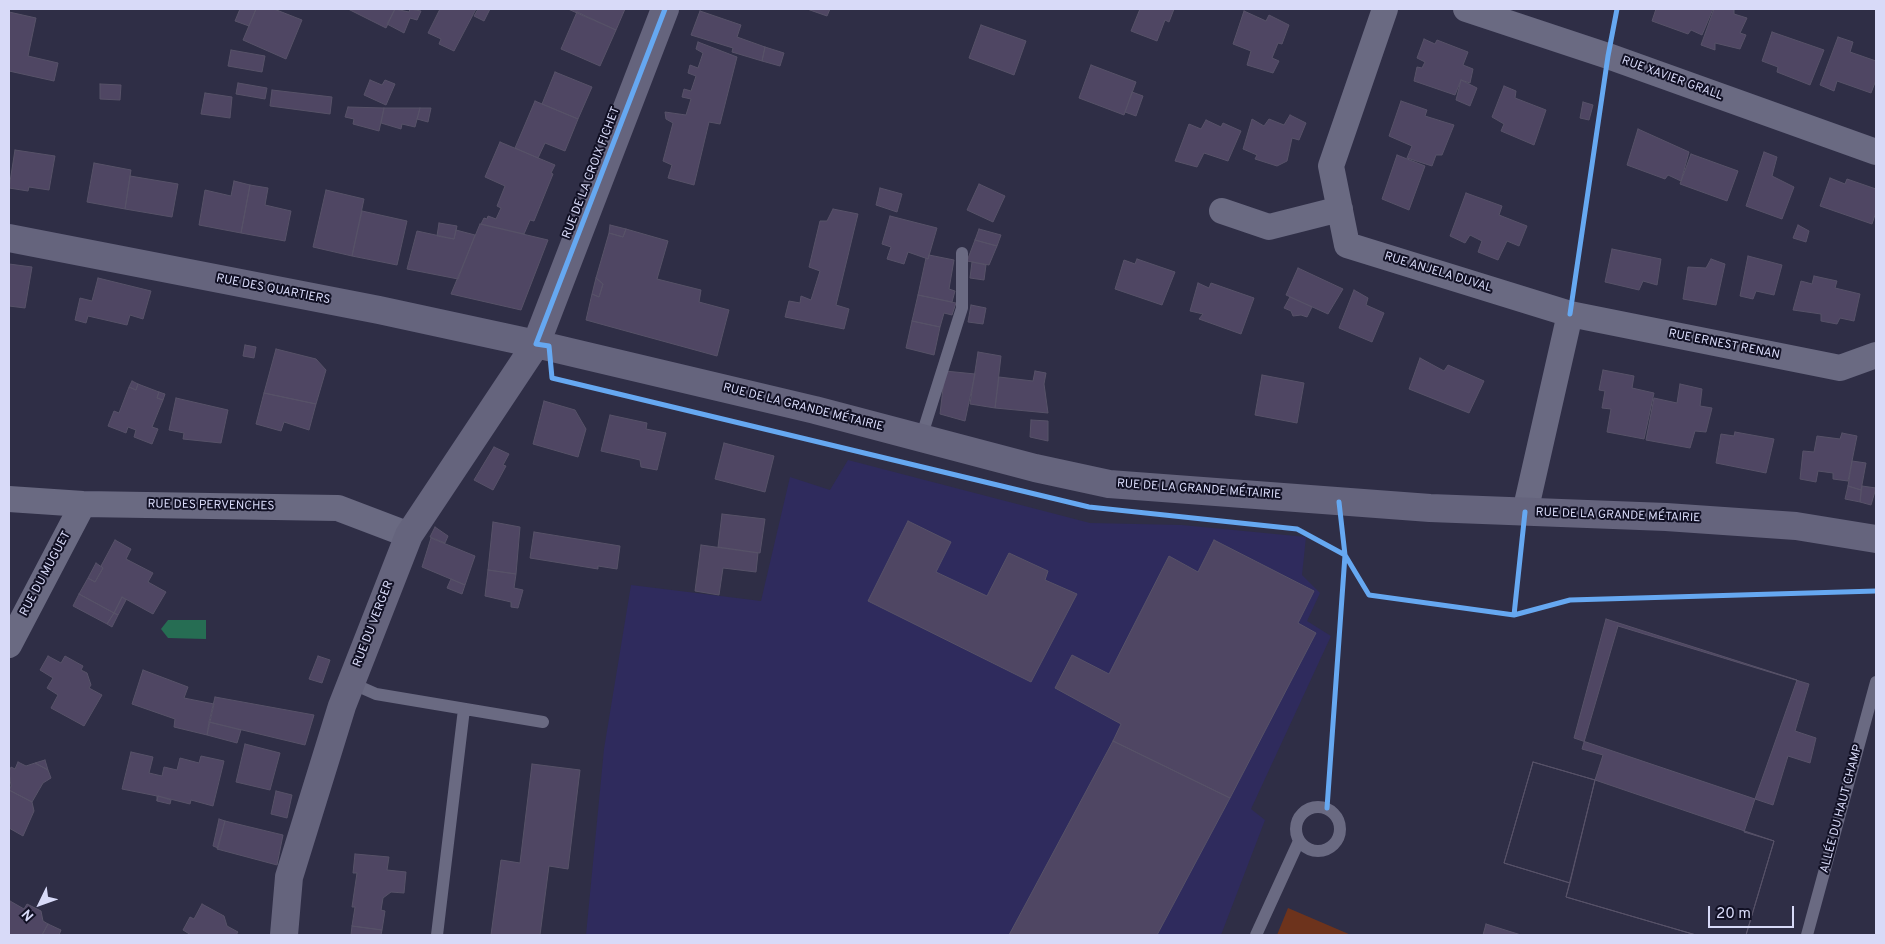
<!DOCTYPE html>
<meta charset="utf-8">
<style>
body{margin:0}
#map{position:relative;width:1885px;height:944px;overflow:hidden;background:#2f2e46;font-family:Overpass,sans-serif}
canvas{display:block}
.frame{position:absolute;inset:0;border:10px solid #d8daf8;pointer-events:none}
.north{position:absolute;left:15px;top:879px;width:50px;height:50px;-webkit-text-stroke:4px #111024;paint-order:stroke;rotate:228deg;font-size:14px;font-weight:700;line-height:20px;text-align:center;color:#d8daf8}
.north::after{content:'';display:block;margin:auto;width:18px;height:22px;background:#d8daf8;clip-path:polygon(50% 0,100% 100%,50% 72%,0 100%)}
.scale{position:absolute;left:1708px;top:906px;width:86px;height:22px;box-sizing:border-box;border:2px solid #d8daf8;border-top:0;padding-left:6px;font-size:15px;line-height:18px;white-space:nowrap;color:#d8daf8;-webkit-text-stroke:4px #111024;paint-order:stroke}
</style>
<div id="map">
<canvas width="1885" height="944"></canvas>
<div class="frame"></div>
<div class="north">N</div>
<div class="scale">20 m</div>
</div>
<script>
const g = document.querySelector('canvas').getContext('2d');
g.lineJoin = 'round';
function paint(path, color) {
  g.fillStyle = color;
  g.fill(path, 'evenodd');
}
function shape(rows) {
  const path = new Path2D();
  for (const r of rows) {
    if (r.length === 3) {
      path.moveTo(r[0] + r[2], r[1]);
      path.arc(r[0], r[1], r[2], 0, 2 * Math.PI);
      continue;
    }
    path.moveTo(r[0], r[1]);
    for (let i = 2; i < r.length; i += 2) path.lineTo(r[i], r[i + 1]);
  }
  return path;
}
function stroke(path, color, width, dash) {
  g.strokeStyle = color;
  g.lineWidth = width;
  g.lineCap = dash ? 'butt' : 'round';
  g.setLineDash(dash || []);
  g.stroke(path);
}
function label(font, color, halo, rows, align = 'center') {
  g.font = font + ' Overpass,sans-serif';
  g.lineWidth = 4;
  g.setLineDash([]);
  g.textBaseline = 'middle';
  g.strokeStyle = halo;
  g.fillStyle = color;
  for (const [text, x, y, turn = 0] of rows) {
    g.save();
    g.translate(x, y);
    g.rotate((+turn || 0) * Math.PI / 180);
    g.textAlign = isNaN(turn) ? turn : align;
    if (halo) g.strokeText(text, 0, 0);
    g.fillText(text, 0, 0);
    g.restore();
  }
}
const built = shape([
 [848,460,1090,523,1182,525,1306,537,1302,575,1320,593,1307,621,1331,636,1251,809,1265,820,1221,935,586,935,604,749,631,585,761,601,790,477,830,490]
]);
const green = shape([
 [1288,908,1351,935,1277,935]
]);
const water = shape([
 [168,620,206,620,206,639,168,638,161,629]
]);
const building = shape([
 [240,9,256,9,249,26,235,21,240,9],
 [256,9,274,9,302,20,286,59,243,40,256,9],
 [348,9,395,9,386,28,348,9],
 [395,9,409,12,410,9,421,11,417,20,410,18,404,33,387,24,395,9],
 [440,9,476,9,454,51,439,44,441,39,428,33,440,9],
 [478,9,490,9,484,21,474,16,478,9],
 [568,9,625,9,616,30,568,9],
 [807,9,830,9,827,16,807,9],
 [1140,9,1174,9,1169,22,1165,20,1157,41,1131,31,1140,9],
 [1656,9,1713,9,1702,35,1691,30,1688,34,1652,21,1656,9],
 [1714,9,1734,9,1734,14,1747,18,1740,33,1746,35,1740,49,1715,43,1715,50,1701,45,1714,9],
 [700,11,741,25,737,37,765,47,762,61,732,52,733,48,691,35,700,11],
 [1244,11,1266,21,1269,15,1289,25,1282,44,1278,43,1272,58,1279,61,1273,73,1247,65,1251,51,1233,44,1244,11],
 [9,12,36,18,28,56,58,63,54,81,9,71,9,12],
 [577,12,616,30,600,66,561,49,577,12],
 [981,25,1026,41,1014,75,969,58,981,25],
 [1772,32,1824,50,1810,85,1777,72,1778,67,1762,61,1772,32],
 [1838,37,1853,42,1850,52,1876,61,1876,80,1871,93,1837,81,1834,91,1820,85,1838,37],
 [1424,39,1435,44,1437,40,1468,52,1463,65,1473,69,1470,83,1461,80,1455,95,1414,81,1417,67,1422,68,1425,62,1417,58,1424,39],
 [698,42,737,57,720,124,709,122,694,185,668,178,672,165,663,161,673,123,666,119,665,112,686,115,691,99,682,97,684,89,691,91,696,76,688,73,690,65,698,68,703,53,696,49,698,42],
 [765,47,784,53,780,66,762,61,765,47],
 [231,50,265,56,262,72,228,66,231,50],
 [1091,65,1136,82,1124,115,1079,98,1091,65],
 [555,72,592,87,578,119,542,104,555,72],
 [370,80,382,85,385,80,395,84,386,105,364,95,370,80],
 [1461,80,1477,88,1470,106,1456,100,1461,80],
 [238,83,267,88,265,99,236,94,238,83],
 [100,84,121,85,120,100,100,99,100,84],
 [1504,86,1516,91,1515,98,1546,110,1534,145,1501,131,1504,124,1492,117,1504,86],
 [272,90,332,97,330,114,270,106,272,90],
 [1132,92,1143,96,1136,116,1125,112,1132,92],
 [205,93,232,97,230,118,201,114,205,93],
 [535,101,578,119,565,151,545,143,538,158,515,148,535,101],
 [1401,101,1427,110,1425,116,1454,125,1442,155,1436,155,1432,166,1407,158,1412,146,1389,136,1401,101],
 [1583,102,1593,105,1589,120,1580,118,1583,102],
 [348,107,384,108,379,131,353,124,354,119,345,117,348,107],
 [384,108,420,108,415,127,402,124,401,129,381,123,384,108],
 [420,108,431,108,428,122,417,119,420,108],
 [1290,115,1306,123,1299,140,1292,138,1287,161,1277,166,1255,159,1257,155,1243,149,1252,119,1264,126,1269,119,1284,125,1290,115],
 [1206,120,1221,127,1223,123,1241,131,1228,161,1204,153,1197,167,1175,161,1189,124,1201,129,1206,120],
 [1638,129,1689,152,1681,181,1668,175,1665,179,1627,165,1638,129],
 [500,142,555,165,551,173,553,174,534,221,530,220,524,234,481,224,484,218,487,219,488,216,496,219,501,208,497,206,505,186,485,177,500,142],
 [15,150,55,156,49,190,29,187,28,191,9,188,15,150],
 [1764,152,1777,157,1772,176,1794,187,1782,219,1746,206,1764,152],
 [1691,154,1738,171,1727,201,1680,184,1691,154],
 [1397,155,1425,166,1409,210,1382,199,1397,155],
 [94,163,131,170,125,209,87,202,94,163],
 [130,176,178,184,172,217,125,209,130,176],
 [1830,178,1845,184,1847,179,1876,189,1876,212,1872,224,1820,206,1830,178],
 [234,181,250,185,241,233,199,225,205,190,231,196,234,181],
 [979,184,1005,196,993,222,967,210,979,184],
 [250,185,268,188,265,205,291,211,285,241,241,233,250,185],
 [880,188,902,194,897,212,876,205,880,188],
 [326,190,364,199,352,256,313,247,326,190],
 [1466,193,1502,206,1499,215,1527,226,1519,246,1507,241,1498,260,1478,252,1482,241,1470,235,1465,243,1450,236,1466,193],
 [833,209,858,214,836,305,849,309,844,329,785,317,789,301,800,303,801,296,811,300,820,271,809,267,820,221,827,221,833,209],
 [362,211,407,221,397,265,352,256,362,211],
 [890,216,937,228,928,259,908,252,904,264,887,259,891,247,882,244,890,216],
 [439,223,457,226,454,239,437,236,439,223],
 [480,224,548,240,521,310,451,294,480,224],
 [610,225,626,229,623,237,609,233,610,225],
 [1798,225,1809,231,1806,242,1793,238,1798,225],
 [626,229,668,241,657,279,701,290,699,302,729,310,717,356,586,320,592,294,599,297,603,284,596,278,609,233,623,237,626,229],
 [979,229,1001,235,997,246,975,240,979,229],
 [456,230,475,235,458,279,407,269,417,231,454,239,456,230],
 [975,240,997,246,989,265,967,261,975,240],
 [1612,249,1661,259,1657,285,1643,281,1639,290,1605,282,1612,249],
 [929,255,954,260,949,289,955,291,952,302,918,295,926,258,928,259,929,255],
 [1748,256,1782,265,1774,295,1756,291,1753,299,1740,296,1748,256],
 [1137,259,1175,272,1162,305,1115,289,1124,260,1135,264,1137,259],
 [1711,259,1725,264,1716,305,1683,299,1688,267,1706,268,1711,259],
 [972,262,986,265,984,280,970,278,972,262],
 [9,264,32,267,25,308,9,306,9,264],
 [1298,268,1343,289,1328,314,1286,295,1298,268],
 [1814,276,1837,281,1835,288,1860,294,1854,321,1840,318,1837,324,1821,321,1821,314,1793,310,1801,281,1812,284,1814,276],
 [98,278,151,291,143,319,130,315,127,325,88,316,86,323,75,320,80,298,92,301,98,278],
 [596,278,603,284,599,297,592,294,596,278],
 [1198,283,1209,288,1211,283,1254,298,1241,334,1199,319,1203,314,1190,311,1198,283],
 [1354,290,1368,298,1366,305,1384,313,1372,342,1339,328,1354,290],
 [918,295,956,303,952,315,944,313,940,327,912,321,918,295],
 [1290,297,1312,307,1307,317,1301,315,1293,316,1291,311,1284,308,1290,297],
 [971,305,986,308,983,324,968,322,971,305],
 [912,321,940,327,934,355,906,348,912,321],
 [245,345,256,347,254,358,243,356,245,345],
 [276,349,316,359,326,370,316,404,264,393,276,349],
 [978,352,1001,356,995,408,970,404,978,352],
 [1420,358,1444,371,1448,365,1484,381,1469,413,1409,389,1420,358],
 [1603,370,1634,376,1632,388,1654,393,1644,439,1607,432,1611,409,1602,408,1605,391,1599,390,1603,370],
 [945,371,975,374,965,421,940,414,945,371],
 [1035,371,1046,373,1044,384,1048,413,995,408,999,377,1033,381,1035,371],
 [1262,375,1304,383,1297,423,1255,415,1262,375],
 [132,381,138,384,136,390,129,387,132,381],
 [138,384,159,392,157,398,163,400,152,427,158,429,152,444,134,437,136,430,128,427,126,433,108,426,114,411,119,413,129,387,136,390,138,384],
 [1680,384,1702,389,1700,406,1712,408,1706,432,1695,431,1690,448,1646,440,1654,398,1677,403,1680,384],
 [159,392,165,394,163,400,157,398,159,392],
 [264,393,316,404,309,430,284,422,281,431,256,424,264,393],
 [176,398,228,410,221,443,183,439,184,433,169,430,176,398],
 [544,401,575,410,586,429,578,457,533,444,544,401],
 [610,415,647,423,646,429,666,433,657,470,641,467,640,460,601,451,610,415],
 [1031,420,1048,421,1048,441,1030,437,1031,420],
 [1735,432,1774,439,1766,473,1716,463,1721,434,1734,436,1735,432],
 [1842,433,1857,436,1848,481,1833,479,1833,473,1818,471,1816,482,1800,479,1803,451,1814,452,1817,436,1840,439,1842,433],
 [724,443,774,456,765,492,715,479,724,443],
 [494,447,509,454,503,465,506,466,493,490,474,480,494,447],
 [1852,461,1866,463,1861,490,1848,486,1852,461],
 [1848,486,1861,490,1860,502,1845,499,1848,486],
 [1862,486,1876,488,1871,505,1860,502,1862,486],
 [722,514,765,519,760,553,718,547,722,514],
 [908,521,951,542,936,572,987,596,1009,553,1048,571,1045,580,1077,594,1031,682,868,601,908,521],
 [493,522,520,527,516,574,488,570,493,522],
 [435,527,448,536,445,543,430,537,435,527],
 [534,532,620,546,617,569,598,566,598,569,530,558,534,532],
 [431,538,475,556,465,585,422,567,431,538],
 [115,540,131,549,126,559,153,573,148,582,166,592,153,614,122,597,114,613,79,594,88,578,95,582,103,568,101,566,115,540],
 [1214,540,1314,591,1298,623,1316,633,1230,798,1113,741,1121,724,1055,688,1072,655,1109,674,1169,556,1198,572,1214,540],
 [701,545,758,553,756,572,723,568,719,595,695,591,701,545],
 [96,563,103,568,95,582,88,578,96,563],
 [488,570,516,574,514,588,523,590,518,608,511,607,511,602,485,596,488,570],
 [451,579,465,585,462,594,447,588,451,579],
 [79,594,114,613,107,624,73,606,79,594],
 [122,597,126,600,118,615,114,613,122,597],
 [114,613,118,615,112,627,107,624,114,613],
 [1606,619,1797,680,1755,799,1574,738,1606,619],
 [1618,626,1809,684,1795,731,1816,738,1810,763,1788,756,1773,805,1755,799,1744,832,1774,841,1746,935,1696,935,1566,897,1570,883,1504,863,1533,762,1595,780,1603,755,1582,749,1618,626],
 [48,656,61,663,65,656,83,666,81,670,87,673,91,685,89,688,102,695,84,726,51,708,58,695,47,688,53,678,40,670,48,656],
 [318,656,330,660,322,683,309,679,318,656],
 [143,670,188,687,184,698,214,704,207,735,174,727,175,719,132,704,143,670],
 [215,697,314,715,305,745,209,722,215,697],
 [209,722,241,730,237,743,207,735,209,722],
 [1113,741,1230,798,1157,935,1009,935,1113,741],
 [245,744,280,753,270,790,236,782,245,744],
 [131,752,153,757,149,773,162,776,164,767,177,770,180,758,199,763,201,756,224,761,213,806,191,800,190,804,158,796,157,801,157,796,122,789,131,752],
 [45,760,48,770,35,763,45,760],
 [18,762,26,766,35,763,48,770,51,778,43,783,32,802,9,790,11,786,9,772,11,767,15,769,18,762],
 [1533,762,1595,780,1570,883,1504,863,1533,762],
 [532,764,580,770,568,869,549,866,540,935,491,935,501,860,520,863,532,764],
 [1595,780,1774,841,1746,935,1696,935,1566,897,1595,780],
 [9,790,32,802,34,811,23,836,9,828,9,790],
 [276,791,292,795,287,818,271,814,276,791],
 [158,796,171,800,170,804,157,801,158,796],
 [219,819,225,821,218,848,213,846,219,819],
 [225,821,283,835,277,865,217,849,225,821],
 [355,854,389,857,387,870,406,872,404,893,391,892,383,898,381,910,385,911,382,930,352,926,355,907,352,907,357,873,353,873,355,854],
 [10,901,24,909,27,904,41,911,43,921,48,924,42,935,9,935,10,901],
 [202,904,224,916,227,926,238,932,236,935,191,935,183,930,190,917,194,919,202,904],
 [48,924,61,930,59,935,42,935,48,924],
 [1486,924,1521,935,1483,935,1486,924],
 [352,926,382,930,381,935,351,935,352,926]
]);
const lane = shape([
 [921,438,962,308,962,253],
 [351,683,376,694,543,722],
 [1318,829,22],
 [437,935,464,709],
 [1256,935,1299,841],
 [1807,935,1876,682]
]);
const street = shape([
 [1385,9,1331,166,1347,245,1570,314,1840,368,1876,355],
 [1466,9,1608,56,1876,152],
 [1222,211,1269,227,1340,209],
 [9,499,83,504,338,508,409,535],
 [1525,512,1570,314],
 [9,645,83,504]
]);
const secondary = shape([
 [9,238,379,310,536,344,815,410,1035,468,1109,484,1430,508,1666,517,1796,526,1876,539],
 [284,935,289,877,342,706,409,535,536,344,665,9]
]);
const cycleway = shape([
 [665,9,536,344,549,346,552,378,1089,507,1297,529,1345,555,1369,595,1514,615,1570,600,1876,591],
 [1570,314,1608,56,1617,9],
 [1514,615,1525,512],
 [1327,808,1345,555,1339,502]
]);
const streetNames = [
 ["RUE XAVIER GRALL",1672,79,20],
 ["RUE DE LA CROIX FICHET",592,173,-69],
 ["RUE ANJELA DUVAL",1438,273,17],
 ["RUE DES QUARTIERS",273,290,11],
 ["RUE ERNEST RENAN",1724,345,11],
 ["RUE DE LA GRANDE MÉTAIRIE",803,408,14],
 ["RUE DE LA GRANDE MÉTAIRIE",1199,490,4],
 ["RUE DES PERVENCHES",211,506,1],
 ["RUE DE LA GRANDE MÉTAIRIE",1618,516,2],
 ["RUE DU MUGUET",46,574,-62],
 ["RUE DU VERGER",374,624,-69],
 ["ALLÉE DU HAUT CHAMP",1842,809,-75]
];
paint(built, '#2f2b5d');
paint(green, '#6d331c');
paint(water, '#266d53');
paint(building, '#4f4663');
stroke(building, '#575268', 1);
stroke(lane, '#6a6a82', 12);
stroke(street, '#6a6a82', 26);
stroke(secondary, '#65647d', 28);
stroke(cycleway, '#66a8f1', 5);
label('12px', '#d8daf8', '#111024', streetNames);
</script>
